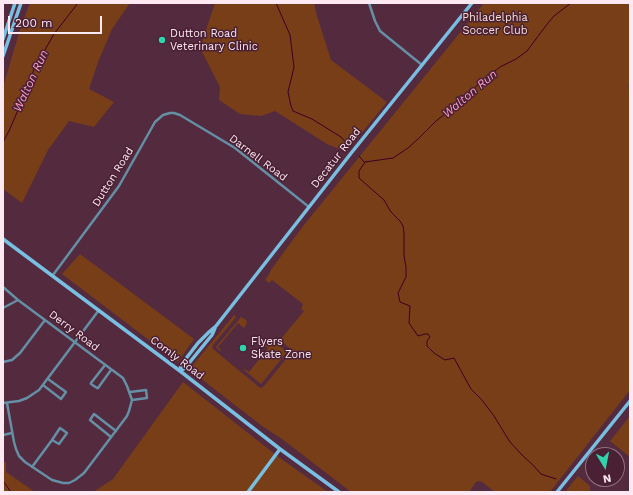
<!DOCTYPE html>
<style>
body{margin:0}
#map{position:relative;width:633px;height:495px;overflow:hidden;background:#542a3f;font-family:"Work Sans",sans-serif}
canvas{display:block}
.frame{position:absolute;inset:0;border:4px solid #fee8f1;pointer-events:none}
.north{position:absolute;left:585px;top:447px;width:40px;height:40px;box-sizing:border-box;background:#492034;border:1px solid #917080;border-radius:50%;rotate:170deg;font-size:11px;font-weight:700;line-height:16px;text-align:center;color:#fee8f1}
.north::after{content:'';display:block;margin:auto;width:14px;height:18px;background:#30d4aa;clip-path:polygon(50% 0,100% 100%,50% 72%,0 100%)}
.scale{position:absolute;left:8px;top:16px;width:94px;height:18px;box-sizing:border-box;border:2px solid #fee8f1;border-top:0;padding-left:5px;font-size:12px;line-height:14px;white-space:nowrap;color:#fee8f1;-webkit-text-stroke:3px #492034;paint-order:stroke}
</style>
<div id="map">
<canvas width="633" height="495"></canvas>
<div class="frame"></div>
<div class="north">N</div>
<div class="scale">200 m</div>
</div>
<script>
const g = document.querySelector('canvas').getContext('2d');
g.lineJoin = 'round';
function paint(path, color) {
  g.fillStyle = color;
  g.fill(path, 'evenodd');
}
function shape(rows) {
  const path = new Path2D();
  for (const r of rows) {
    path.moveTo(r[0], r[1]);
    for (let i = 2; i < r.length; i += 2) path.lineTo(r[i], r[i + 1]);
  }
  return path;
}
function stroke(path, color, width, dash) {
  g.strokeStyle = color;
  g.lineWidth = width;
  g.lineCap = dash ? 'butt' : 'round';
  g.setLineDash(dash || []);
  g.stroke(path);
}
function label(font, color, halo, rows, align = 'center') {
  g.font = font + ' "Work Sans",sans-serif';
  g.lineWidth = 3;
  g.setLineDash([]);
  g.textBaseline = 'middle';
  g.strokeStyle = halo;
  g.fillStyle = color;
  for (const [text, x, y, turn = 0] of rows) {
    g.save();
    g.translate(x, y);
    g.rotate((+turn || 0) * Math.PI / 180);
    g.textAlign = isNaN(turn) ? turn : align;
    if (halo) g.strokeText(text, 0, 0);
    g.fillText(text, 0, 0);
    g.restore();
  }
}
const green = shape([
 [30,3,130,3,112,29,98,62,89,89,114,102,94,127,69,121,48,150,22,203,3,189,3,87,21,26],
 [215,3,314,3,317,16,331,60,387,102,346,152,327,144,275,111,261,116,240,114,219,100,220,87,200,48],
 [484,3,630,3,630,85,628,88,630,89,630,390,550,492,495,492,482,482,479,481,476,482,469,492,351,492,282,439,262,426,204,381,194,371,193,368,193,365,234,315,236,317,213,345,212,347,213,349,259,387,261,388,265,385,290,354,292,354,294,352,280,340,304,311,301,309,303,304,272,280,269,283,265,280,268,276,271,270,286,249,304,225],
 [80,254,194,339,178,362,62,274],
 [241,317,246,320,247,323,244,328,238,323,218,347,221,350,220,351,216,347],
 [266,338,268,338,273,342,274,341,287,352,261,384,244,370,245,369,249,372,268,348,262,342],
 [183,382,280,458,328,492,93,492,113,479],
 [630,416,630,457,610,441],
 [3,462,6,462,6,472,35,492,4,492,3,491],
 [578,476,590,486,590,492,565,492]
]);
const stream = shape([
 [276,3,290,35,294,67,288,92,291,106,293,111,312,119,341,137,350,147],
 [3,142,9,131,28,87,34,69,54,34,78,3],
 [359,156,364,162],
 [365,162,359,171,359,178,384,200,391,212,400,221,403,226,404,233,404,256,406,267,406,277,398,293,400,302,410,306,409,323,418,336,425,334,428,334,430,337,427,341,427,346,434,353,445,360,454,358,471,389,482,400,494,416,510,442,522,455,532,464,541,474,556,479],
 [365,162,393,158,408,148,420,137,436,121,450,110,482,81,500,67,516,59,527,51,548,23,554,16,571,3],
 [3,481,11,492],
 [571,492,572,492]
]);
const street = shape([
 [369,3,375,21,380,31,422,65],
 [53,275,119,186,155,122,163,115,170,113,174,113,180,115,235,148,309,207],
 [3,287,18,300,123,378,127,386,132,400,129,411,127,416,84,473,75,480,69,483,63,483,52,480,25,462,19,456,16,449,14,442,7,403],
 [3,308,18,300],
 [3,362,12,360,20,353,45,320],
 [105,365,91,383,91,384,97,388,98,388,111,370],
 [43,385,61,399,66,392,48,379],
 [130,392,146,390,147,398,132,400],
 [3,403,19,401,27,398,39,390,99,310],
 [60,428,67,433,59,444,52,440,60,428],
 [3,435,12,433],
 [111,437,90,420,94,414,116,431],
 [32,467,52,440]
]);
const secondary = shape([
 [3,39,15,3],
 [3,56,21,3],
 [3,239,180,371,280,449,339,492],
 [180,371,181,365,198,343,209,332,216,326,352,152,472,3],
 [180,371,185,368,212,335,215,328],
 [248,492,280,449],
 [557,492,630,401]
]);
const markers = [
 [162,40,4,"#30d4aa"],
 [243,348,4,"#30d4aa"]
];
const parkNames = [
 ["Philadelphia",495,18],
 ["Soccer Club",495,31]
];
const poiNames = [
 ["Dutton Road",170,34],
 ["Veterinary Clinic",170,47],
 ["Flyers",251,342],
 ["Skate Zone",251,355]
];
const streetNames = [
 ["Darnell Road",258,158,37],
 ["Decatur Road",336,158,-52],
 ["Dutton Road",113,177,-58],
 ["Derry Road",74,331,37],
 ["Comly Road",177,358,37]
];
const waterNames = [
 ["Walton Run",31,81,-65],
 ["Walton Run",470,94,-40]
];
paint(green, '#773e18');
stroke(stream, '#3b0023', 1);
stroke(street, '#648fa4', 2.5);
stroke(secondary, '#78bfe1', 3.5);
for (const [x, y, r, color] of markers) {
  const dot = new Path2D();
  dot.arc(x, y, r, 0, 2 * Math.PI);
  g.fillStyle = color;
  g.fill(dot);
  stroke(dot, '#492034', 1.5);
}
label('11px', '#f6ded1', '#492034', parkNames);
label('11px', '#fee8f1', '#492034', poiNames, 'left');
label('11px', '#fee8f1', '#492034', streetNames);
label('italic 12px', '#fe9fcc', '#492034', waterNames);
</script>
